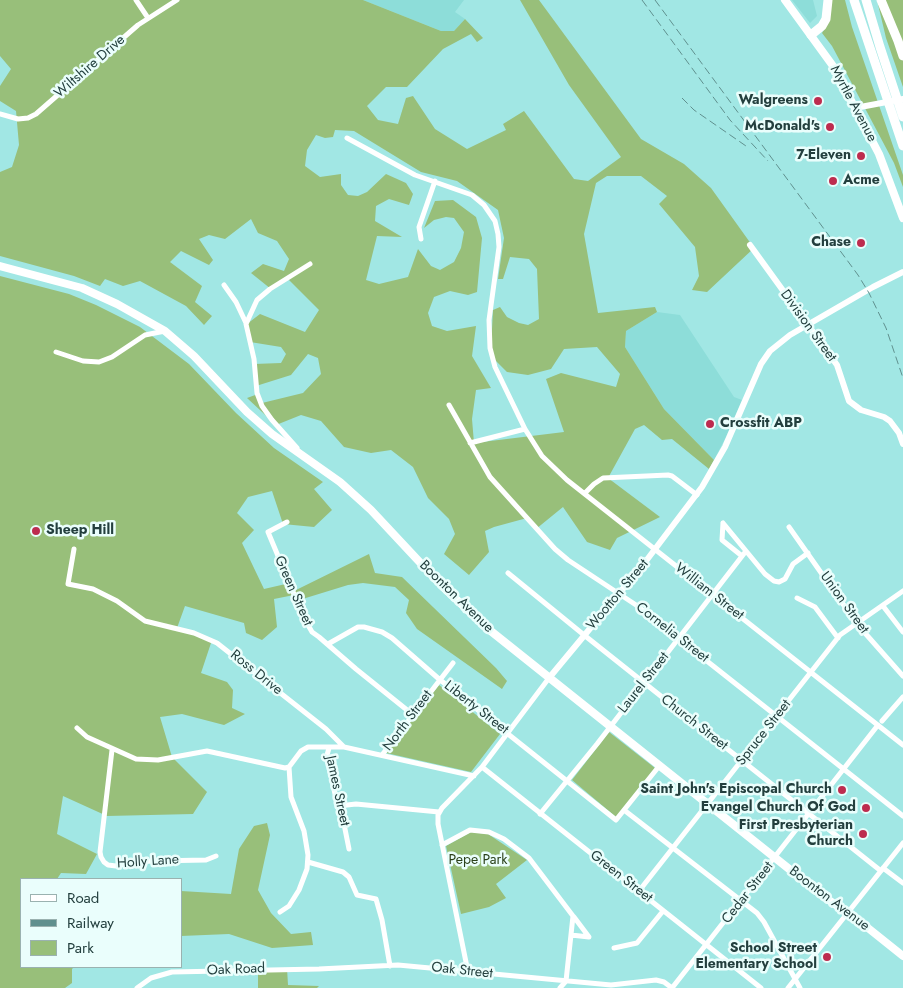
<!DOCTYPE html>
<style>
body{margin:0}
#map{position:relative;width:903px;height:988px;overflow:hidden;background:#a1e7e4;font-family:Jost,sans-serif}
canvas{display:block}
.legend{position:absolute;left:20px;top:878px;width:162px;height:90px;box-sizing:border-box;background:#eafefc;border:1px solid #9ab2b0;margin:0;padding:6px 9px;list-style:none;font-size:15px;color:#233f3e}
.legend li{display:flex;align-items:center;gap:10px;height:25px}
.legend b{width:25px;border:1px solid #9ab2b0}
</style>
<div id="map">
<canvas width="903" height="988"></canvas>
<ul class="legend">
<li><b style="height:6px;background:#fff"></b>Road</li>
<li><b style="height:6px;background:#60908e"></b>Railway</li>
<li><b style="height:14px;background:#98bf7a"></b>Park</li>
</ul>
</div>
<script>
const g = document.querySelector('canvas').getContext('2d');
g.lineJoin = 'round';
function paint(path, color) {
  g.fillStyle = color;
  g.fill(path, 'evenodd');
}
function shape(rows) {
  const path = new Path2D();
  for (const r of rows) {
    path.moveTo(r[0], r[1]);
    for (let i = 2; i < r.length; i += 2) path.lineTo(r[i], r[i + 1]);
  }
  return path;
}
function stroke(path, color, width, dash) {
  g.strokeStyle = color;
  g.lineWidth = width;
  g.lineCap = dash ? 'butt' : 'round';
  g.setLineDash(dash || []);
  g.stroke(path);
}
function label(font, color, halo, rows, align = 'center') {
  g.font = font + ' Jost,sans-serif';
  g.lineWidth = 5;
  g.setLineDash([]);
  g.textBaseline = 'middle';
  g.strokeStyle = halo;
  g.fillStyle = color;
  for (const [text, x, y, turn = 0] of rows) {
    g.save();
    g.translate(x, y);
    g.rotate((+turn || 0) * Math.PI / 180);
    g.textAlign = isNaN(turn) ? turn : align;
    if (halo) g.strokeText(text, 0, 0);
    g.fillText(text, 0, 0);
    g.restore();
  }
}
const built = shape([
 [363,0,464,0,455,12,465,19,454,31,441,31],
 [792,0,813,0,817,16,810,23],
 [657,312,680,315,734,397,742,400,726,437,714,460,664,409,625,347,626,331]
]);
const green = shape([
 [0,0,363,0,441,31,454,31,465,19,483,38,477,42,471,34,443,49,407,87,386,87,367,106,378,120,398,124,406,98,413,96,435,129,467,149,506,130,503,124,524,111,574,179,588,181,621,157,569,85,520,0,539,0,641,139,684,164,711,188,754,248,707,292,692,290,699,276,695,247,659,204,667,196,641,176,607,176,596,183,584,234,598,313,655,307,657,312,626,331,625,347,664,409,714,460,709,469,672,439,662,440,644,425,635,429,608,478,660,517,617,538,610,550,587,542,563,507,536,529,527,518,494,527,485,531,489,552,469,575,444,554,455,534,449,519,428,498,413,467,391,450,371,453,344,447,321,421,301,415,276,425,247,398,258,394,262,403,303,393,321,374,318,358,308,354,291,375,256,386,254,364,281,363,286,354,281,347,250,342,247,324,260,314,305,332,319,310,288,279,271,289,251,273,263,264,284,271,289,259,277,241,258,233,251,219,225,239,209,235,199,239,213,260,209,265,181,251,170,262,202,286,195,302,212,316,204,325,186,306,140,281,123,286,105,279,100,286,74,276,0,256,0,172,12,167,19,145,16,111,0,101,0,86,11,69,0,56],
 [335,130,354,131,421,172,457,181,498,210,504,238,498,279,503,279,510,257,529,259,537,269,539,319,528,325,519,323,507,317,500,307,493,310,491,348,494,359,507,372,528,375,551,369,564,349,597,347,620,374,616,387,561,373,546,379,564,432,474,443,472,419,476,390,491,388,472,356,476,326,447,331,432,326,428,313,434,297,450,291,468,295,477,292,482,238,476,217,453,200,435,201,424,228,434,220,446,217,454,218,464,232,461,248,454,262,440,270,431,266,418,249,408,277,379,284,366,280,377,236,402,237,375,221,376,206,389,199,409,205,413,194,406,183,386,174,367,192,358,196,348,195,341,185,341,174,320,177,305,166,307,150,316,135,325,138,333,137],
 [830,0,845,0,852,27,903,175,903,187,894,163,832,46,822,33,828,23],
 [877,0,903,0,903,87,886,38],
 [0,276,69,294,96,305,140,327,189,364,236,413,274,448,323,482,314,489,332,510,314,527,283,524,272,491,248,497,237,513,254,530,242,543,264,589,290,583,294,591,369,554,375,573,402,577,496,668,507,681,502,689,417,629,406,613,409,600,395,587,363,583,348,585,296,601,294,595,274,599,277,627,262,640,246,633,244,623,185,606,177,628,212,640,201,673,227,682,233,690,232,708,245,714,224,725,182,714,160,717,172,757,207,792,193,814,107,816,63,796,57,834,97,854,86,874,61,873,57,879,21,879,21,967,74,967,72,969,72,983,65,988,0,988],
 [439,685,500,734,471,772,386,753],
 [609,732,655,768,616,817,572,780],
 [267,823,270,835,258,890,271,913,291,934,311,932,313,945,272,948,229,934,181,936,181,891,231,894,239,849,254,826],
 [471,832,488,834,527,860,496,884,506,898,489,907,461,914,446,846],
 [287,968,288,985,319,986,317,988,258,988,258,969]
]);
const minor = shape([
 [136,0,148,18],
 [0,114,18,119,28,118,36,114,138,25,177,0],
 [347,138,415,175,472,195,484,205,495,221,498,234,499,247,489,320,490,348,495,367,525,429,470,443],
 [421,239,419,227,435,181],
 [224,285,236,302,246,323],
 [56,352,83,361,99,362,112,357,145,335,165,331],
 [449,405,490,477,555,549,568,560,636,605,903,816],
 [525,429,542,456,567,480,903,745],
 [297,448,272,420,262,406,257,393,254,359,246,324,257,300,270,289,310,264],
 [585,493,594,484,603,478,668,475,672,476,697,495],
 [287,522,268,532,304,618,312,632,319,637,356,669,412,714],
 [723,523,765,574,774,581,779,582,785,579,793,564,808,553],
 [723,523,722,540,742,556],
 [789,527,857,624,903,676],
 [74,549,68,584,93,589,117,601,145,621,194,633,217,643,326,729,344,747,474,776],
 [508,573,584,635,881,871],
 [797,598,815,607,838,638],
 [883,606,903,632],
 [328,644,358,627,364,627,382,632,392,638,439,679,616,820,660,765],
 [882,721,903,697],
 [77,728,87,737,136,759,158,760,207,751,285,768,289,767],
 [329,748,327,755,337,804,344,824,349,849],
 [112,750,100,852,101,857,104,862,108,865,116,866,133,862,153,861,206,860,216,856],
 [382,755,453,663],
 [482,767,761,988],
 [338,806,356,804,439,812],
 [624,810,757,913,764,922,800,988],
 [540,814,597,744,746,551],
 [442,845,470,830,489,832,504,839,529,858,573,916,566,981,560,988],
 [308,862,343,872,349,877,357,895,376,899,382,920,390,966],
 [883,868,903,883],
 [639,891,840,635,903,591],
 [280,912,289,906,299,890,307,869,308,855,304,831,291,797,289,767,301,751,308,747,344,747],
 [571,935,589,937,574,917],
 [614,948,637,943,663,911],
 [468,972,438,824,438,815,442,808,482,767,549,678],
 [137,988,151,978,172,972,319,969,398,965,611,985,656,980,664,982,672,988],
 [672,988,878,725],
 [788,988,903,843]
]);
const tertiary = shape([
 [855,108,903,99],
 [750,245,837,365,849,401,861,410,884,417,890,421,899,433,903,444],
 [549,678,646,561,702,487,725,447,761,364,770,351,790,335,873,287,903,272]
]);
const primary = shape([
 [785,0,833,66,879,154,903,218],
 [0,266,82,288,117,304,165,331,194,356,247,412,272,434,340,482,371,510,442,586,487,628,823,896,863,924,903,956]
]);
const motorway = shape([
 [854,0,903,146],
 [866,0,880,47,903,117],
 [881,0,898,41,903,56],
 [811,35,822,26,826,19,828,0]
]);
const rail = shape([
 [642,0,730,120,768,161],
 [655,0,858,275,869,293,886,328,903,378],
 [682,98,694,110,746,146]
]);
const markers = [
 [818,101,5,"#bd2c4f"],
 [830,127,5,"#bd2c4f"],
 [861,156,5,"#bd2c4f"],
 [833,181,5,"#bd2c4f"],
 [861,243,5,"#bd2c4f"],
 [710,424,5,"#bd2c4f"],
 [36,531,5,"#bd2c4f"],
 [842,790,5,"#bd2c4f"],
 [866,808,5,"#bd2c4f"],
 [863,834,5,"#bd2c4f"],
 [827,957,5,"#bd2c4f"]
];
const streetNames = [
 ["Wiltshire Drive",90,67,-41],
 ["Myrtle Avenue",853,104,62],
 ["Division Street",808,326,54],
 ["Green Street",293,591,66],
 ["William Street",709,592,38],
 ["Wootton Street",618,595,-50],
 ["Boonton Avenue",456,597,44],
 ["Union Street",844,603,54],
 ["Cornelia Street",672,633,38],
 ["Ross Drive",256,673,39],
 ["Laurel Street",644,683,-52],
 ["Liberty Street",476,708,38],
 ["North Street",408,721,-53],
 ["Church Street",694,723,38],
 ["Spruce Street",764,733,-52],
 ["James Street",337,791,78],
 ["Holly Lane",148,862,-4],
 ["Green Street",621,877,38],
 ["Cedar Street",748,893,-52],
 ["Boonton Avenue",829,899,37],
 ["Oak Road",236,970,-2],
 ["Oak Street",462,971,6]
];
const poiNames = [
 ["Walgreens",808,101],
 ["McDonald's",820,127],
 ["7-Eleven",851,156],
 ["Acme",843,181,"left"],
 ["Chase",851,243],
 ["Crossfit ABP",720,424,"left"],
 ["Sheep Hill",46,531,"left"],
 ["Saint John's Episcopal Church",832,790],
 ["Evangel Church Of God",856,808],
 ["First Presbyterian",853,826],
 ["Church",853,842],
 ["School Street",817,949],
 ["Elementary School",817,965]
];
const parkNames = [
 ["Pepe Park",478,861]
];
paint(built, '#8dddd9');
paint(green, '#98bf7a');
stroke(minor, '#fff', 5);
stroke(tertiary, '#fff', 6);
stroke(primary, '#fff', 8);
stroke(motorway, '#fff', 9);
stroke(rail, '#60908e', 1, [8, 4]);
for (const [x, y, r, color] of markers) {
  const dot = new Path2D();
  dot.arc(x, y, r, 0, 2 * Math.PI);
  g.fillStyle = color;
  g.fill(dot);
  stroke(dot, '#eafefc', 2);
}
label('14px', '#233f3e', '#eafefc', streetNames);
label('bold 14px', '#233f3e', '#eafefc', poiNames, 'right');
label('14px', '#2b4019', '#eafefc', parkNames);
</script>
